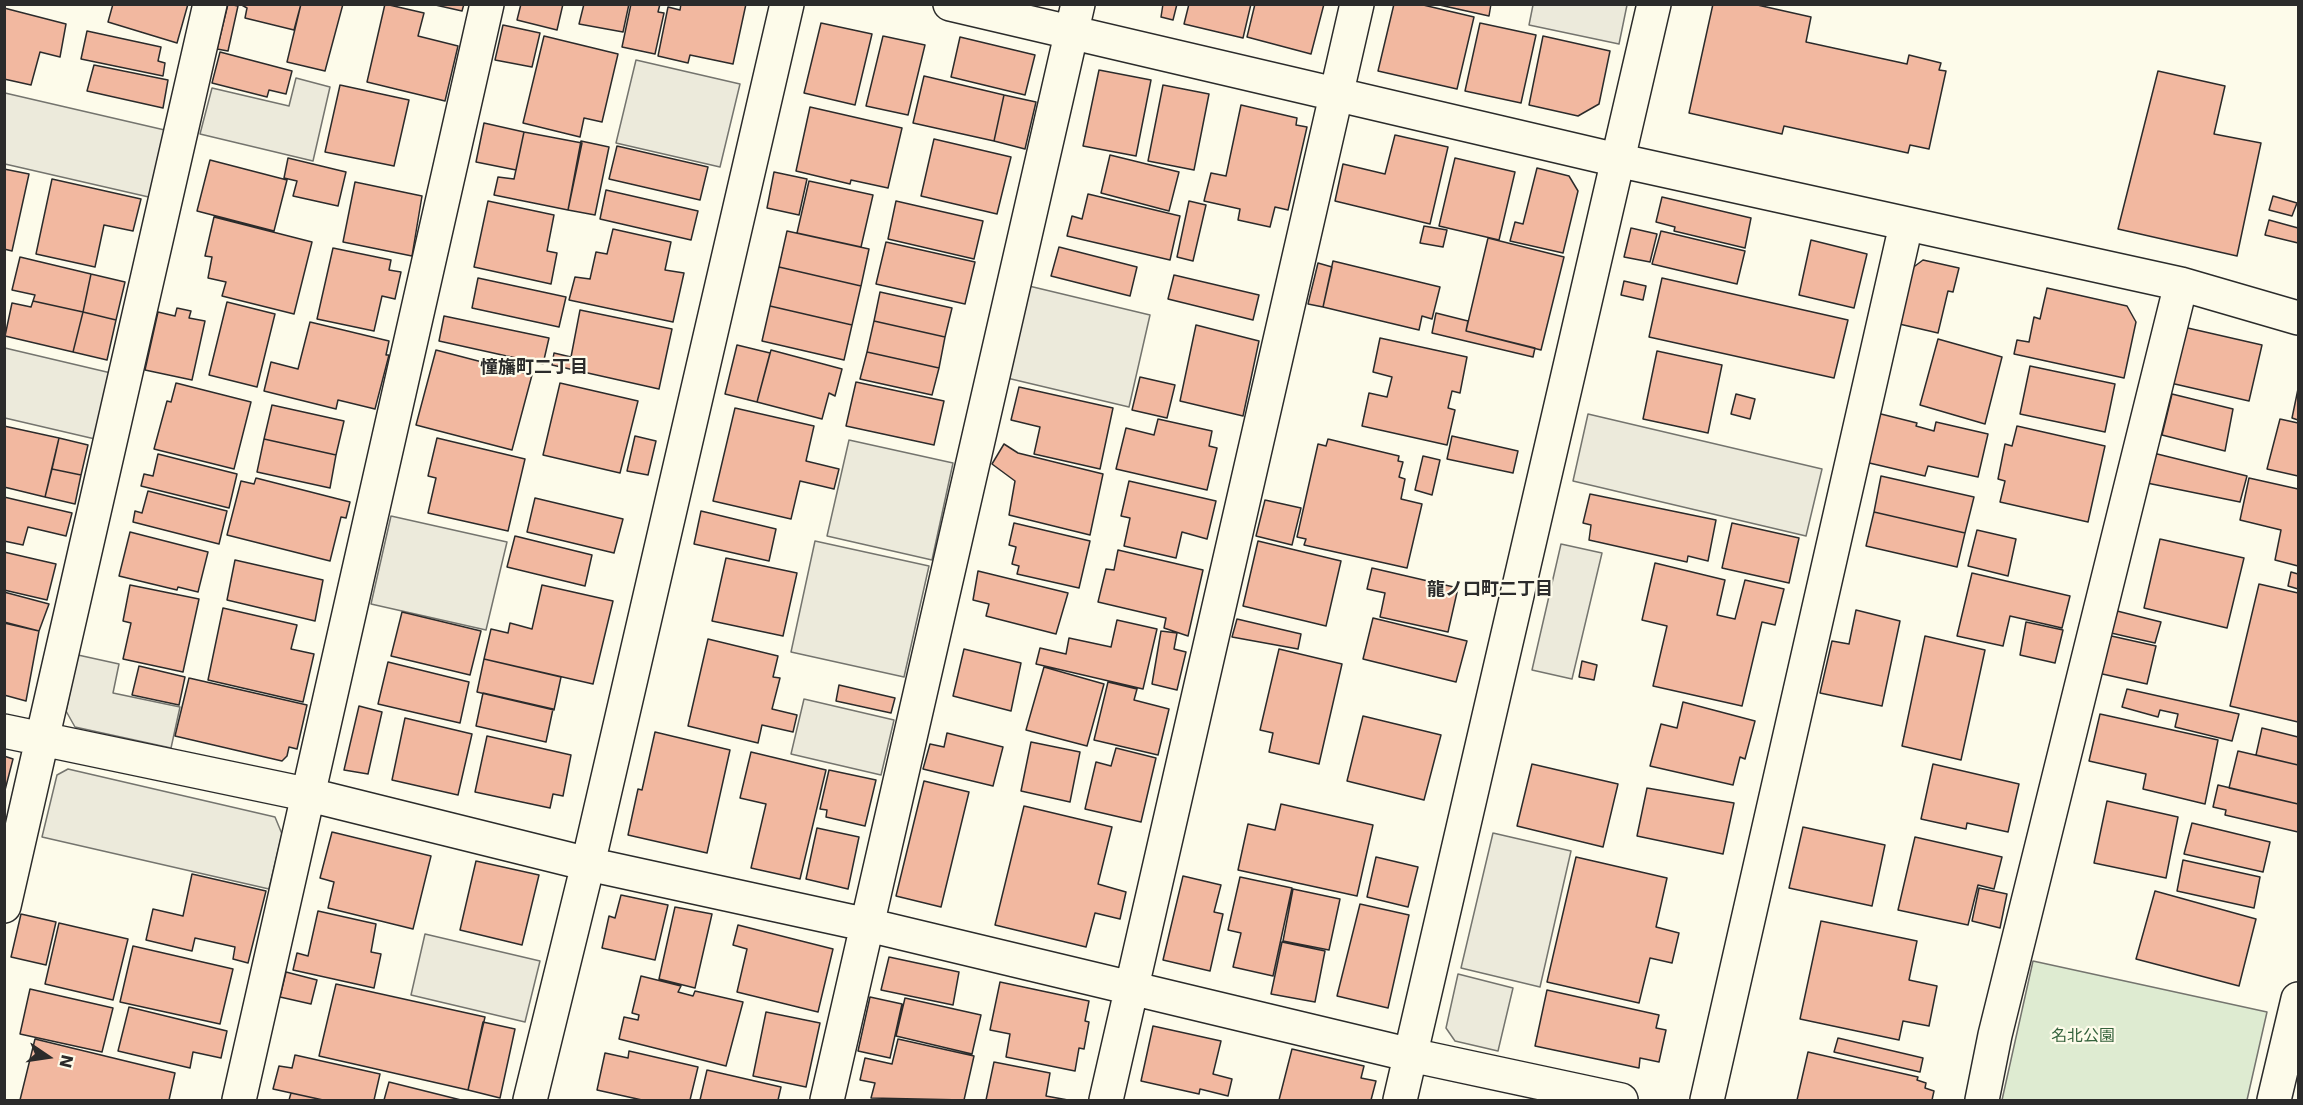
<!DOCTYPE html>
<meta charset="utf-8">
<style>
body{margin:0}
#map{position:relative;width:2303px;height:1105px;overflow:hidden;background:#fdfbea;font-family:"DejaVu Sans",sans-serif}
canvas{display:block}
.frame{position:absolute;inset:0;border:6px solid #2b2b2b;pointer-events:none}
.north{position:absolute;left:18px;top:1027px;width:60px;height:60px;-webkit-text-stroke:4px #fdfbea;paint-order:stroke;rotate:103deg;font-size:16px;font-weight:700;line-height:24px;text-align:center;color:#2b2b2b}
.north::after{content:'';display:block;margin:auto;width:21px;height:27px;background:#2b2b2b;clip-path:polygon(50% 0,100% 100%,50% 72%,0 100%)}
</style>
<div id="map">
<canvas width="2303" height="1105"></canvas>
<div class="frame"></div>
<div class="north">N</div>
</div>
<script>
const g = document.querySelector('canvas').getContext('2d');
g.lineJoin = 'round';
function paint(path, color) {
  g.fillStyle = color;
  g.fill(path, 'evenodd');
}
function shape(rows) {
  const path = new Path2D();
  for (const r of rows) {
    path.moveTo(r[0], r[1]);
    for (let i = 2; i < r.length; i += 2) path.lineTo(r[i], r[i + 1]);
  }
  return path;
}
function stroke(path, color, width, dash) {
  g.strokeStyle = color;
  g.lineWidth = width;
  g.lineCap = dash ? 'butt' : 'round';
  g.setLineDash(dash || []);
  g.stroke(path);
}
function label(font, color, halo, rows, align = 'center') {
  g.font = font + ' "DejaVu Sans","Noto Sans JP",sans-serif';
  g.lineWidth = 4.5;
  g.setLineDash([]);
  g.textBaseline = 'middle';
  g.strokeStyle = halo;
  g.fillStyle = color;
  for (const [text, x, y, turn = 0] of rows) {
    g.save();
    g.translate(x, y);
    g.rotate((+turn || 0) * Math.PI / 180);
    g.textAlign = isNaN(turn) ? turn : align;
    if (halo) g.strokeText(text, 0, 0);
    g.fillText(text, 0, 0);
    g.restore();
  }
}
const green = shape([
 [2033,961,2267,1012,2247,1100,2002,1100,2033,961]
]);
const parking = shape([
 [1533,5,1627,5,1619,44,1529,25,1533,5],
 [636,60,740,84,720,167,616,143,636,60],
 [296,78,330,87,313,161,200,134,212,88,289,106,296,78],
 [5,93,169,131,153,198,5,164,5,93],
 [1029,286,1150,315,1129,407,1007,378,1029,286],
 [5,348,111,373,95,439,5,418,5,348],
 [1588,414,1822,469,1806,536,1573,481,1588,414],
 [849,440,953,463,932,560,827,536,849,440],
 [391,516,507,542,486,630,371,604,391,516],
 [815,541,929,566,904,677,791,652,815,541],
 [1561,544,1602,553,1572,679,1532,670,1561,544],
 [78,655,119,664,113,693,180,707,171,748,75,727,66,711,78,655],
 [804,699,894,720,881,775,791,754,804,699],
 [68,769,275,817,282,834,269,889,42,837,57,775,68,769],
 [1493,833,1571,851,1540,987,1461,968,1493,833],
 [425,934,540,961,525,1022,411,995,425,934],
 [1458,974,1513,988,1498,1051,1455,1041,1446,1028,1458,974]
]);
const building = shape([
 [113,4,188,4,177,43,108,22,113,4],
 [228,4,238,6,228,51,217,49,228,4],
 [240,4,301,4,294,30,245,18,247,8,240,4],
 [301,4,343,4,325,71,287,62,301,4],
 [385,4,424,13,418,36,458,46,445,101,367,82,385,4],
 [431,4,464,4,462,11,431,4],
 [521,4,563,4,557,30,517,20,521,4],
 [584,4,629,4,623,32,579,24,584,4],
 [631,4,660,4,658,12,664,13,655,54,622,47,631,4],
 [681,4,746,4,733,64,690,55,688,63,658,56,668,7,680,10,681,4],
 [1163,4,1177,4,1173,20,1161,17,1163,4],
 [1189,4,1251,4,1243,38,1184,24,1189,4],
 [1255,4,1324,4,1311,54,1247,37,1255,4],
 [1394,4,1419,4,1474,17,1457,89,1378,71,1394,4],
 [1435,4,1491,4,1489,16,1435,4],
 [1713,4,1753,4,1811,17,1806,42,1907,64,1909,55,1941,63,1939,70,1946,71,1929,149,1910,145,1908,153,1784,126,1782,134,1689,113,1713,4],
 [4,8,66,24,60,57,40,52,31,85,4,79,4,8],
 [821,23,872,34,855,105,804,93,821,23],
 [1480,23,1536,35,1521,103,1465,91,1480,23],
 [503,25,540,33,532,67,495,60,503,25],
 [87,31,161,47,158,61,165,63,163,76,81,59,87,31],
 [544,36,618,54,602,122,584,118,580,137,523,123,544,36],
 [883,36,925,45,908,115,866,106,883,36],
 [1543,36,1610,51,1599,104,1578,116,1529,105,1543,36],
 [960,37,1035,55,1025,95,951,77,960,37],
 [220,52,292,71,286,94,269,90,267,97,212,83,220,52],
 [94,65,168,80,163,108,87,91,94,65],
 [1099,70,1151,80,1136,156,1083,146,1099,70],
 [2158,71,2225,86,2214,134,2261,143,2237,256,2118,229,2158,71],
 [924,76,1004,95,994,141,913,123,924,76],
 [340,85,409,100,394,166,325,152,340,85],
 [1163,85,1209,94,1194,170,1148,161,1163,85],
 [1004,95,1036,102,1025,149,994,141,1004,95],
 [1241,105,1297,118,1296,125,1307,127,1288,210,1275,207,1270,227,1238,220,1240,209,1204,201,1211,173,1226,176,1241,105],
 [810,107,902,128,888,188,851,180,850,184,796,171,810,107],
 [484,123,524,132,516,170,476,162,484,123],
 [524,132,582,143,568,210,494,195,498,177,514,179,524,132],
 [1395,135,1448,147,1430,224,1335,201,1343,164,1385,174,1395,135],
 [934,139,1011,157,997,214,921,196,934,139],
 [581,141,609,147,595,215,568,210,581,141],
 [617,146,708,167,700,200,609,179,617,146],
 [1110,155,1179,172,1169,211,1101,193,1110,155],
 [288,158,346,172,338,206,293,196,297,181,284,178,288,158],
 [1455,158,1515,172,1499,240,1439,226,1455,158],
 [210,160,287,180,274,231,197,211,210,160],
 [1537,168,1569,176,1578,191,1563,253,1510,241,1515,222,1523,224,1537,168],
 [4,169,29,174,12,251,4,249,4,169],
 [774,172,807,179,799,215,767,208,774,172],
 [52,179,141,199,133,231,104,225,95,267,36,254,52,179],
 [809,181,873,195,861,247,797,233,809,181],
 [355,182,422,196,412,256,343,242,355,182],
 [606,190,698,211,691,240,600,219,606,190],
 [1088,194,1180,216,1170,260,1067,236,1072,216,1082,219,1088,194],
 [2273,196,2297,203,2292,216,2269,210,2273,196],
 [1662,197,1751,218,1745,248,1674,231,1675,227,1656,222,1662,197],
 [488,201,554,215,547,251,557,253,551,284,474,267,488,201],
 [896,201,983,221,974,259,888,239,896,201],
 [1189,201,1206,205,1193,261,1177,257,1189,201],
 [214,217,312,242,294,314,222,296,226,282,208,278,212,257,205,256,214,217],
 [2269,220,2298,228,2298,243,2265,235,2269,220],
 [1424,226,1447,230,1443,247,1420,243,1424,226],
 [1631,228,1657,234,1650,262,1624,257,1631,228],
 [613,229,671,242,665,270,684,273,673,322,569,300,575,277,590,279,596,252,607,254,613,229],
 [787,231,869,249,861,286,779,267,787,231],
 [1661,231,1745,251,1737,284,1652,264,1661,231],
 [1488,238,1564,257,1541,350,1466,331,1488,238],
 [1811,240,1867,254,1854,308,1799,295,1811,240],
 [886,242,975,262,965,304,876,284,886,242],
 [1059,247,1137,267,1130,296,1051,276,1059,247],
 [333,248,391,260,389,270,401,272,395,299,382,296,374,331,317,319,333,248],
 [20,257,91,274,83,312,33,301,35,295,12,290,20,257],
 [1923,260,1959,268,1953,292,1948,291,1938,333,1895,323,1907,272,1923,260],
 [1333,261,1440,287,1432,319,1422,316,1419,330,1323,307,1333,261],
 [1318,263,1332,267,1323,307,1308,304,1318,263],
 [779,267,861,286,852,325,770,306,779,267],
 [91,274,125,282,116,320,83,312,91,274],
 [1174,275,1259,295,1253,320,1168,299,1174,275],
 [478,278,566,297,559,327,472,308,478,278],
 [1662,278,1848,320,1834,378,1649,337,1662,278],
 [1624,281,1646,286,1643,300,1621,295,1624,281],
 [2047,288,2127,306,2136,322,2124,378,2014,354,2017,340,2029,342,2034,317,2040,319,2047,288],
 [880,292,952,308,945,337,874,321,880,292],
 [33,301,83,312,73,352,5,336,12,303,31,307,33,301],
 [227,302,275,314,257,387,209,375,227,302],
 [770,306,852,325,844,360,762,341,770,306],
 [177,308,191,311,189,318,205,321,192,380,145,370,158,312,175,316,177,308],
 [580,310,672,329,659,389,552,365,554,353,571,357,580,310],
 [83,312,116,320,107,360,73,352,83,312],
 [1436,313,1468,321,1466,331,1535,348,1533,357,1432,333,1436,313],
 [444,316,549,338,543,364,439,341,444,316],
 [874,321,945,337,939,368,867,352,874,321],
 [310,322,389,341,386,355,389,355,375,409,338,400,336,409,264,391,271,362,298,369,310,322],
 [1196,325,1259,341,1243,416,1180,401,1196,325],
 [2179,326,2262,345,2249,401,2166,382,2179,326],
 [1380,338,1467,357,1460,393,1452,391,1448,408,1455,410,1447,445,1362,426,1369,393,1387,397,1392,377,1373,372,1380,338],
 [1938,339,2002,357,1985,424,1920,405,1938,339],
 [737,345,770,353,757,402,725,394,737,345],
 [436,350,532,375,512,450,416,425,436,350],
 [771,350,842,369,835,396,829,393,822,419,757,402,771,350],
 [1657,351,1722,365,1708,433,1643,419,1657,351],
 [867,352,939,368,932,395,860,379,867,352],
 [2030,366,2115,384,2105,432,2020,414,2030,366],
 [1140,377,1175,385,1167,418,1132,410,1140,377],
 [856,382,944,401,934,445,846,426,856,382],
 [176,383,251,402,234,469,154,449,167,401,171,402,176,383],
 [560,383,638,401,620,473,543,455,560,383],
 [1019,387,1113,408,1100,469,1034,454,1040,427,1011,420,1019,387],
 [2298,389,2298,420,2292,418,2298,389],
 [1736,394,1755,399,1750,419,1731,414,1736,394],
 [2172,394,2233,409,2225,451,2162,435,2172,394],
 [272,405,344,421,336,455,264,439,272,405],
 [735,408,814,426,806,461,839,469,834,489,800,481,791,519,713,501,735,408],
 [1877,413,1917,423,1916,426,1934,431,1936,422,1988,434,1978,477,1928,466,1925,476,1865,462,1877,413],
 [1158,419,1212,431,1209,446,1217,448,1207,490,1116,469,1126,428,1154,435,1158,419],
 [2280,419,2298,423,2298,476,2267,469,2280,419],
 [4,426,59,438,45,497,4,487,4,426],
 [2017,426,2105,446,2088,522,2000,502,2005,481,1998,479,2005,444,2012,446,2017,426],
 [635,436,656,441,648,475,627,471,635,436],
 [1452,436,1518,451,1513,473,1447,459,1452,436],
 [59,438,88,445,81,475,52,469,59,438],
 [437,438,525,459,508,531,428,513,436,478,428,476,437,438],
 [264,439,336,455,330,488,257,472,264,439],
 [1328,439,1399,456,1398,461,1403,462,1399,477,1405,479,1401,499,1422,504,1407,568,1304,545,1306,539,1297,537,1318,444,1326,446,1328,439],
 [1004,444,1018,453,1103,474,1090,535,1009,515,1015,481,992,464,1004,444],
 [2149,452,2247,476,2240,502,2142,482,2149,452],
 [158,454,237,474,229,508,141,486,144,474,153,476,158,454],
 [1423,456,1440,460,1432,495,1415,490,1423,456],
 [52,469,81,475,75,504,45,497,52,469],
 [1881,476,1974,497,1965,533,1874,512,1881,476],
 [256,478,350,502,346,518,341,517,330,561,227,535,241,481,254,484,256,478],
 [2249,478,2298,489,2298,566,2275,560,2281,530,2240,520,2249,478],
 [1129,481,1216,501,1207,539,1182,532,1176,558,1124,546,1130,518,1121,516,1129,481],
 [148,491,227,511,219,544,133,522,135,511,142,513,148,491],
 [1590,494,1716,520,1708,561,1688,556,1687,562,1589,540,1591,525,1583,523,1590,494],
 [4,497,72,513,66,536,28,527,23,545,4,541,4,497],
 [535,498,623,519,614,553,527,532,535,498],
 [1265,500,1301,508,1292,545,1256,536,1265,500],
 [701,511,776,529,769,561,694,544,701,511],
 [1874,512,1965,533,1957,567,1866,546,1874,512],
 [1014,523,1090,541,1079,588,1017,574,1019,566,1012,564,1016,547,1009,545,1014,523],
 [1732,523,1799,538,1789,583,1722,568,1732,523],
 [1977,530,2016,539,2008,576,1968,566,1977,530],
 [130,532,208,552,198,592,178,587,177,590,119,576,130,532],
 [515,536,592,555,585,586,507,567,515,536],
 [2160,539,2244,558,2227,628,2144,608,2160,539],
 [1258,541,1341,561,1326,626,1243,606,1258,541],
 [1118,550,1203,570,1188,636,1164,628,1166,618,1098,602,1106,569,1114,570,1118,550],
 [4,552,56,564,47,600,4,590,4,552],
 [726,558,797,573,783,636,712,621,726,558],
 [235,560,323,580,315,621,227,600,235,560],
 [1655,563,1725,580,1717,615,1735,619,1745,580,1784,589,1775,625,1762,622,1742,706,1653,686,1667,626,1642,620,1655,563],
 [1372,568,1458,588,1448,632,1380,617,1385,593,1367,589,1372,568],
 [978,571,1068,593,1056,634,986,616,989,604,973,600,978,571],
 [2291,572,2298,574,2298,589,2288,586,2291,572],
 [1972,573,2070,596,2062,628,2010,616,2003,646,1957,636,1972,573],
 [2259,584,2298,593,2298,722,2230,706,2259,584],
 [130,585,199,599,183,672,123,659,131,623,123,621,130,585],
 [542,585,613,601,593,684,484,659,491,629,508,633,510,623,532,629,542,585],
 [4,592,49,604,39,631,4,622,4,592],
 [223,608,297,625,291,649,314,654,303,702,208,680,223,608],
 [1856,610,1900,621,1882,706,1820,693,1832,641,1849,644,1856,610],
 [2117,611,2161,622,2155,643,2111,633,2117,611],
 [402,612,481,631,470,675,391,656,402,612],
 [1373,618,1467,641,1456,682,1363,659,1373,618],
 [1237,619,1301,634,1298,649,1232,637,1237,619],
 [1117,620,1157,629,1143,689,1036,664,1040,648,1066,654,1069,638,1111,647,1117,620],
 [2026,622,2063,630,2055,663,2020,655,2026,622],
 [4,623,39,631,26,701,4,695,4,623],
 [1161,631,1177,633,1174,649,1186,652,1177,690,1152,684,1161,631],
 [2107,635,2156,646,2147,684,2098,673,2107,635],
 [1925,636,1985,650,1961,760,1902,746,1925,636],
 [708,639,778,656,773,677,780,678,772,709,797,715,793,732,762,725,758,743,688,726,708,639],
 [964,649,1021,663,1011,711,953,696,964,649],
 [1279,649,1342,664,1319,764,1269,752,1273,733,1260,730,1279,649],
 [484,659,561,677,554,710,477,692,484,659],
 [1582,661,1597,665,1594,680,1579,677,1582,661],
 [388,662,469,682,460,723,378,704,388,662],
 [139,666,185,677,179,705,132,695,139,666],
 [1044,667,1104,684,1087,746,1026,730,1044,667],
 [189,678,307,705,297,749,289,747,287,756,282,761,175,736,189,678],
 [1108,682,1137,689,1134,700,1169,709,1158,755,1094,740,1108,682],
 [839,685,895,698,891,713,836,701,839,685],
 [2127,689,2239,714,2232,741,2175,727,2178,714,2160,710,2158,717,2122,707,2127,689],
 [483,693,553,709,546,742,476,726,483,693],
 [1683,702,1755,721,1745,759,1740,757,1733,785,1650,766,1661,724,1677,728,1683,702],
 [359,706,382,712,368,774,344,770,359,706],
 [2100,714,2218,740,2205,804,2143,789,2146,774,2089,761,2100,714],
 [1363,716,1441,735,1424,800,1347,781,1363,716],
 [405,718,472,734,458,795,392,780,405,718],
 [2262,728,2298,737,2298,765,2256,755,2262,728],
 [655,732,730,750,707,853,628,835,638,789,642,790,655,732],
 [947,733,1003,747,993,786,923,769,930,744,944,747,947,733],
 [487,736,571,755,563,796,553,794,550,808,475,792,487,736],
 [1031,742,1080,752,1070,802,1021,791,1031,742],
 [1116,748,1156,758,1141,822,1085,809,1096,762,1111,766,1116,748],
 [2238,751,2298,765,2298,804,2229,788,2238,751],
 [751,752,826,770,800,879,751,868,766,804,740,798,751,752],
 [4,756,13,759,4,794,4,756],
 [1532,764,1618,784,1603,847,1517,826,1532,764],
 [1933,764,2019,784,2008,832,1967,823,1966,829,1921,819,1933,764],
 [829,770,876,780,865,826,826,817,827,810,820,809,829,770],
 [924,781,969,792,941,907,896,896,924,781],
 [2218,785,2298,804,2298,832,2225,815,2226,810,2213,807,2218,785],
 [1647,788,1734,803,1723,854,1637,836,1647,788],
 [2107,801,2178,817,2166,878,2094,863,2107,801],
 [1281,804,1373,825,1357,896,1238,870,1248,824,1275,830,1281,804],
 [1024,806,1112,827,1098,884,1126,892,1120,919,1095,913,1086,947,995,925,1024,806],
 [2192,823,2270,842,2263,872,2184,854,2192,823],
 [1803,827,1885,845,1872,906,1789,888,1803,827],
 [817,828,859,837,848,889,806,879,817,828],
 [332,832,431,856,413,929,328,908,334,882,320,878,332,832],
 [1915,837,2002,857,1994,889,1978,885,1968,925,1898,910,1915,837],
 [1376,857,1418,867,1408,907,1367,897,1376,857],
 [1576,857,1667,878,1656,927,1679,933,1672,963,1650,958,1639,1003,1547,982,1576,857],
 [2183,860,2260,877,2254,908,2177,891,2183,860],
 [476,861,539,875,522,945,460,930,476,861],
 [192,874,266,891,248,963,233,959,235,947,195,938,192,951,146,940,153,909,183,916,192,874],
 [1183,876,1221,885,1214,912,1223,914,1210,971,1163,960,1183,876],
 [1240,877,1292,888,1273,976,1233,967,1241,933,1228,930,1240,877],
 [1979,888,2007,894,2000,928,1972,921,1979,888],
 [1293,889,1340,899,1329,950,1283,941,1293,889],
 [2155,891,2256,919,2239,986,2136,959,2155,891],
 [621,895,668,905,655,960,602,948,609,916,615,918,621,895],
 [1360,904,1409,915,1388,1008,1337,996,1360,904],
 [675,907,712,914,695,988,659,979,675,907],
 [318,911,376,924,371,952,381,954,374,988,293,970,297,953,308,956,318,911],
 [21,914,56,922,46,965,11,957,21,914],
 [1821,921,1917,941,1909,980,1937,986,1929,1026,1903,1021,1899,1040,1800,1019,1821,921],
 [59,923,128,939,113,1000,45,984,59,923],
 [738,925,833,949,818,1012,737,992,747,949,733,945,738,925],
 [1282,942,1325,951,1315,1002,1271,994,1282,942],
 [133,946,233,969,220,1024,120,1002,133,946],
 [889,957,959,972,953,1005,881,990,889,957],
 [286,972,317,980,311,1004,280,997,286,972],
 [641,976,681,986,678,992,693,996,695,991,743,1002,726,1066,619,1039,624,1017,638,1020,639,1015,632,1013,641,976],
 [1000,982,1089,1001,1085,1021,1089,1022,1084,1049,1079,1048,1075,1071,1006,1057,1010,1034,990,1030,1000,982],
 [336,984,485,1017,468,1090,319,1056,336,984],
 [30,989,113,1008,102,1052,20,1034,30,989],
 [1547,990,1659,1015,1656,1028,1666,1030,1659,1062,1640,1058,1639,1068,1535,1046,1547,990],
 [870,997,902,1004,890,1058,858,1051,870,997],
 [905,998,981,1015,972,1054,896,1036,905,998],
 [129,1007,227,1031,221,1058,193,1052,190,1068,118,1051,129,1007],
 [766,1012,820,1023,806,1087,753,1076,766,1012],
 [483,1022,515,1029,500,1098,468,1090,483,1022],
 [1153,1026,1221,1041,1213,1074,1232,1079,1228,1096,1200,1089,1199,1094,1141,1081,1153,1026],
 [1838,1038,1923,1058,1920,1072,1834,1052,1838,1038],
 [35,1039,175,1073,169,1100,20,1100,35,1039],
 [898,1039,974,1056,964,1100,871,1098,875,1083,860,1080,865,1058,892,1064,898,1039],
 [1292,1049,1364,1066,1361,1078,1376,1081,1371,1100,1279,1100,1292,1049],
 [629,1051,698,1067,690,1100,642,1100,597,1090,605,1053,628,1058,629,1051],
 [1808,1052,1918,1077,1917,1080,1926,1083,1925,1088,1934,1091,1932,1100,1797,1100,1808,1052],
 [295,1055,380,1074,374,1100,323,1100,273,1089,279,1066,292,1068,295,1055],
 [994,1062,1050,1073,1046,1096,1068,1100,986,1100,994,1062],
 [707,1070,781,1087,778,1100,700,1100,707,1070],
 [389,1082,461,1100,384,1100,389,1082],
 [291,1093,323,1100,289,1100,291,1093]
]);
const street = shape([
 [950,4,1617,160,2181,284,2298,318],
 [4,731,310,795,588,864,868,925,1411,1055,1621,1100],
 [4,906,210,4],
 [239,1100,487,4],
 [530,1100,588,864,787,4],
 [827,1100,1078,4],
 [1106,1100,1357,4],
 [1400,1100,1654,4],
 [1707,1100,1906,225],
 [1982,1100,1995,1035,2181,284],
 [2274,1100,2298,999]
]);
const parkNames = [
 ["名北公園",2083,1037]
];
const neighbourhoodNames = [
 ["憧旛町二丁目",534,368],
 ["龍ノ口町二丁目",1490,590]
];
paint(green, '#deebd1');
stroke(green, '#74746e', 1.5);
paint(parking, '#eceadb');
stroke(parking, '#74746e', 1.5);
paint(building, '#f2b8a0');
stroke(building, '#2b2b2b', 1.5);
stroke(street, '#2b2b2b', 36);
stroke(street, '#fdfbea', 33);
label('16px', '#34623c', '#fdfbea', parkNames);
label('bold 18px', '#2b2b2b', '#fdfbea', neighbourhoodNames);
</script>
